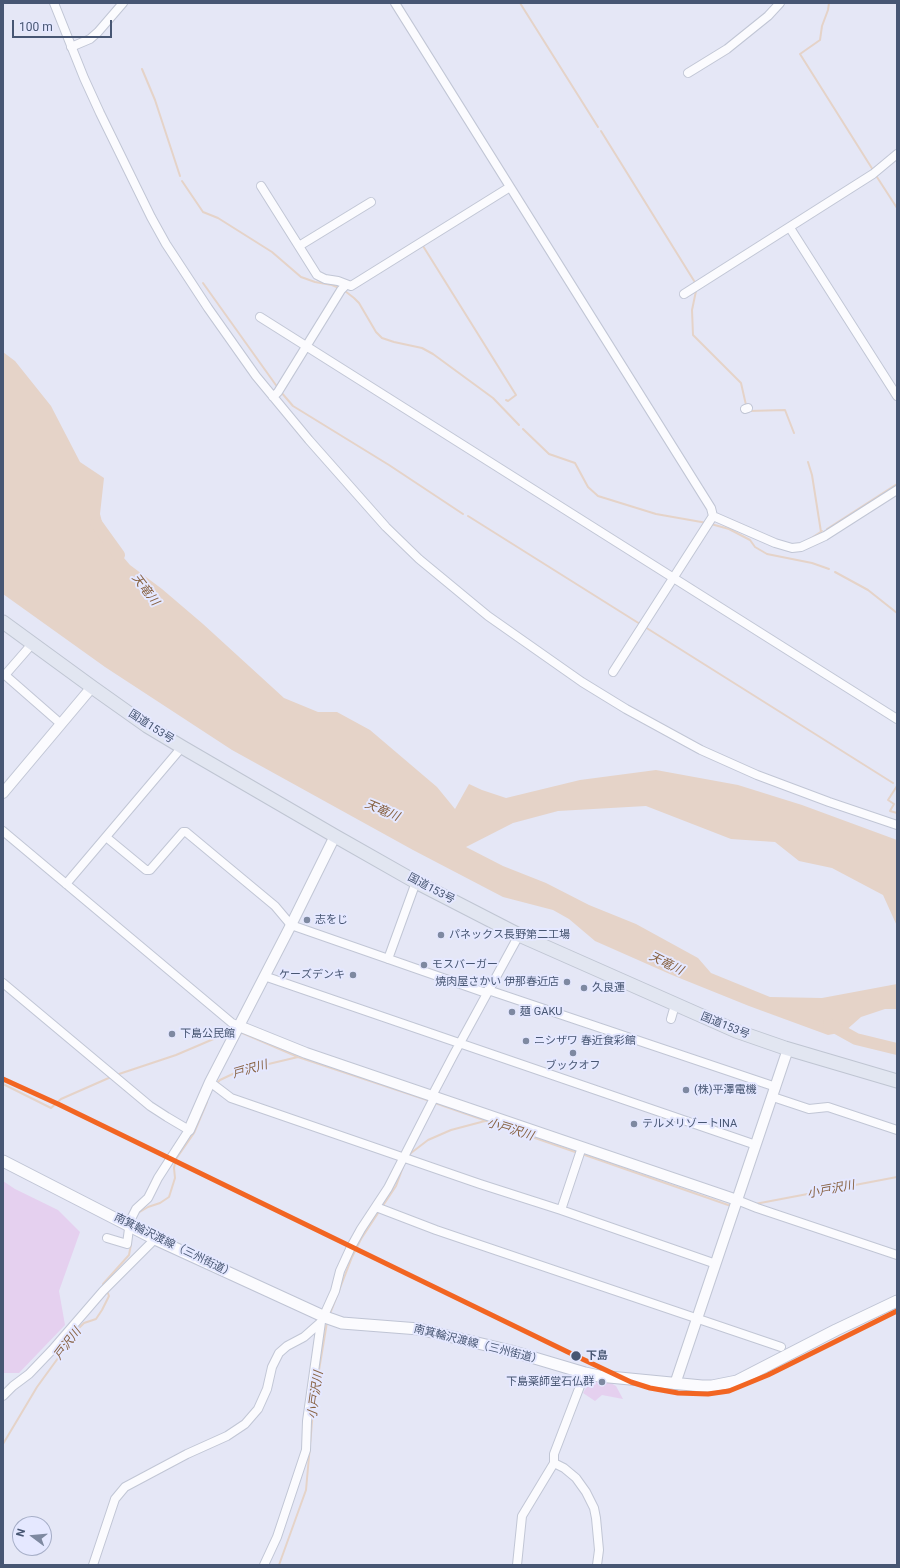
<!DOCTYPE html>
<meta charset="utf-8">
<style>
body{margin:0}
#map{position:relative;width:900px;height:1568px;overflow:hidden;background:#e5e7f6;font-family:Roboto,sans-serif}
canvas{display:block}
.frame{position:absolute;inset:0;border:4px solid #475673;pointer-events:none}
.north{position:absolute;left:12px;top:1516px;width:40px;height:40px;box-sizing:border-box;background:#e5e8ff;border:1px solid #a6aec7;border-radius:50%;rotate:286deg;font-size:11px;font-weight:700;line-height:16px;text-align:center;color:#475673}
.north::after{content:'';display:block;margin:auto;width:14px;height:18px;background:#7e89a1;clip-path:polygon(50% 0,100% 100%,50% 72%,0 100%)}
.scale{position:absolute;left:12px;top:20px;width:100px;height:18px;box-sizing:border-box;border:2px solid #475673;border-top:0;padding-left:5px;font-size:12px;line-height:14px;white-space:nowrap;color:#475673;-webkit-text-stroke:3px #e5e8ff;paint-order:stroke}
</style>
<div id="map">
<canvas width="900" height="1568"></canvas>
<div class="frame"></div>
<div class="north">N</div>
<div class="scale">100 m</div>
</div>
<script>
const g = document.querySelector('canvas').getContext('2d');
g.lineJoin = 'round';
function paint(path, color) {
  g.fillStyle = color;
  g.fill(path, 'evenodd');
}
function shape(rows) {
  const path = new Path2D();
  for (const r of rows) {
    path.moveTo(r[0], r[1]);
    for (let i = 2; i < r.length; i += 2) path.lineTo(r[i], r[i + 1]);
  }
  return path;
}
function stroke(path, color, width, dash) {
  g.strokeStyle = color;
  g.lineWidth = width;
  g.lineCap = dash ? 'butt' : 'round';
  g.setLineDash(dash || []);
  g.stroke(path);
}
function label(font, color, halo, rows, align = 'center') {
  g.font = font + ' Roboto,"Noto Sans JP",sans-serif';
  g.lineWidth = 4;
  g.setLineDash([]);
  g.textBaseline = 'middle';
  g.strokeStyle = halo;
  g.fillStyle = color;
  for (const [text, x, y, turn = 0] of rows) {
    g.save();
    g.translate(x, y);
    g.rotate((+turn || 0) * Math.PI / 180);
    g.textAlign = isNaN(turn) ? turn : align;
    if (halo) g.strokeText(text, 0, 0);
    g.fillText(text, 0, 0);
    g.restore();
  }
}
const green = shape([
 [3,1181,15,1189,58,1210,80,1232,59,1291,65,1325,19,1373,3,1373],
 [591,1379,609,1382,616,1386,623,1399,602,1395,595,1401,583,1393]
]);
const water = shape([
 [3,352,15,361,51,406,80,462,104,478,100,514,106,537,130,565,162,589,203,624,284,698,318,712,337,712,370,730,437,787,455,809,469,784,482,790,506,798,580,780,656,770,738,785,802,805,897,840,897,926,883,895,832,868,799,861,775,842,731,839,646,806,558,811,513,823,466,847,503,866,546,883,589,905,636,924,698,958,711,973,770,997,822,998,897,984,897,1009,885,1009,861,1017,844,1032,828,1035,749,1006,672,975,595,941,569,919,553,910,503,897,413,850,232,750,105,667,3,594]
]);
const stream = shape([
 [520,3,598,127],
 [829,3,828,10,822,26,820,40,800,54,873,170],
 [142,69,155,100,180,176],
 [601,131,696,284],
 [875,174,897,208],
 [182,181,203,212,218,218,272,252,301,277,315,282,332,285,339,288],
 [423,246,516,395,508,401,506,400],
 [203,283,278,388],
 [345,291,354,298,359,303,376,332,382,338,394,342,422,348,433,354,493,398,519,425],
 [696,291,692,310,693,335,741,383,746,405],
 [897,301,897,303],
 [281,392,293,406,389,465,463,514],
 [749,411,785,410,794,433],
 [523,429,549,454,575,463,588,487,598,496,656,514,707,523],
 [808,462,812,475,821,532],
 [468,516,640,624],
 [711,524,729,529,750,540,755,547,767,554,812,563,829,569],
 [827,529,897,484],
 [810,539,822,531],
 [835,572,868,590,897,613],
 [645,627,893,783],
 [897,786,888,800,894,804,890,811,897,813],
 [240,1032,298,1057,427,1100],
 [116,1075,176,1055,230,1032],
 [3,1084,51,1108,61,1099,111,1077],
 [216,1084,220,1080,239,1071,298,1057],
 [435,1103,578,1153],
 [582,1154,731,1206],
 [409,1156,411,1153,428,1140,451,1130,485,1121],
 [755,1204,897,1177],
 [382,1207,396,1186,403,1167],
 [138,1213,148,1207,160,1203,169,1197,175,1178,174,1168,176,1159,194,1133,207,1102],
 [104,1287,103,1284,129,1255,131,1244],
 [330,1314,352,1257,361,1239,380,1210],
 [3,1444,37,1387,61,1354,75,1332,84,1323,96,1319,102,1310,109,1296,107,1291],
 [279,1565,306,1490,314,1400,327,1322]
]);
const river = shape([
 [96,523,119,555],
 [829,1024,856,1039,897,1049]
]);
const minor = shape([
 [54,3,84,78,100,113,151,217,166,244,208,308,256,376,309,440,386,527,419,559,488,616,582,682,626,709,701,750,757,775,829,802,897,825],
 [395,3,711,508,713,516,613,672],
 [71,47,90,39,98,32,123,3],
 [688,73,727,49,768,16,780,3],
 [261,186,317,275,325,279,338,281,351,286,510,187],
 [790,228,897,396],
 [299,246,371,202],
 [684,294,873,174,897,154],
 [260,317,897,719],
 [273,397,278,392,341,290,346,285],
 [745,409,748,408],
 [713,516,775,543,792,548,801,547,825,536,897,490],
 [3,674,5,675,32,644],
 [5,675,61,724],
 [3,831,232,1023,239,1026],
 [106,837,146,870,150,870,183,832,186,832,275,906,291,925,486,993],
 [66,884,182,747],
 [388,959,416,882],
 [264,976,756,1145],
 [3,983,150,1106,167,1117,189,1130,158,1178,148,1198,136,1209,130,1221,127,1244,107,1238],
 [488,990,776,1087],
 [671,1019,675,1005],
 [210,1082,231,1098,480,1184,561,1210,716,1264],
 [773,1097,809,1109,828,1107,897,1130],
 [737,1200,757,1208,897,1255],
 [376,1207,436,1230,781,1347],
 [561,1210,582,1147],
 [3,1396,13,1386,29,1374,52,1350,103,1291,155,1239],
 [554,1463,564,1468,576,1478,586,1492,594,1508,596,1518,599,1550,597,1565],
 [93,1565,115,1499,125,1487,187,1454,227,1436,245,1424,258,1409,267,1389,272,1367,279,1353,287,1346,304,1337,321,1322],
 [264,1565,277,1537,306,1450,307,1421,321,1322,335,1291,340,1271,351,1247,361,1229,388,1188,433,1100,434,1092,454,1054,519,935],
 [517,1565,522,1516,554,1463,554,1454,585,1373]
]);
const tertiary = shape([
 [3,793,92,687],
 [239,1026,306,1053,737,1200],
 [189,1130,210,1082,291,925,335,836],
 [675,1384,788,1049]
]);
const secondary = shape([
 [3,1161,155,1239,325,1317,342,1323,419,1329,511,1351,585,1373,599,1376,702,1386,712,1386,737,1381,836,1330,897,1301]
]);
const trunk = shape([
 [3,622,92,687,147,726,182,747,335,836,416,882,519,935,736,1031,785,1048,897,1081]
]);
const rail1 = shape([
 [3,1079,58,1104,576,1356,631,1382,650,1388,678,1393,708,1394,729,1391,768,1375,897,1311]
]);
const markers = [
 [307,920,4,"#7e89a1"],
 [441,935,4,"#7e89a1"],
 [424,965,4,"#7e89a1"],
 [353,975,4,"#7e89a1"],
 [567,982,4,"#7e89a1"],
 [584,988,4,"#7e89a1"],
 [512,1012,4,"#7e89a1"],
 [172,1034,4,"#7e89a1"],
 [526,1041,4,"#7e89a1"],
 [573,1053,4,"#7e89a1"],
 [686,1090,4,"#7e89a1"],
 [634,1124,4,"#7e89a1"],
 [576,1356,5.5,"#475673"],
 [602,1382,4,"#7e89a1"]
];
const streetNames = [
 ["国道153号",151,727,33],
 ["国道153号",431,889,28],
 ["国道153号",725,1026,22],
 ["南箕輪沢渡線（三州街道）",174,1246,26],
 ["南箕輪沢渡線（三州街道）",478,1345,14]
];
const poiNames = [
 ["志をじ",315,920],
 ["パネックス長野第二工場",449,935],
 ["モスバーガー",432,965],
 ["ケーズデンキ",345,975,"right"],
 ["焼肉屋さかい 伊那春近店",559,982,"right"],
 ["久良運",592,988],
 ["麺 GAKU",520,1012],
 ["下島公民館",180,1034],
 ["ニシザワ 春近食彩館",534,1041],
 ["ブックオフ",573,1066,"center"],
 ["(株)平澤電機",694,1090],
 ["テルメリゾートINA",642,1124],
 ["下島薬師堂石仏群",594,1382,"right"]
];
const stopNames = [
 ["下島",586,1356]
];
const waterNames = [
 ["天竜川",145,590,53],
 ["天竜川",382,811,23],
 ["天竜川",666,964,26],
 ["戸沢川",250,1070,-16],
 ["小戸沢川",510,1130,17],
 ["小戸沢川",831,1190,-11],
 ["戸沢川",68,1344,-53],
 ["小戸沢川",316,1395,-82]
];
paint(green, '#e5d0ef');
paint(water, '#e5d3c8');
stroke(stream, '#e5d3c8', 2);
stroke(river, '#e5d3c8', 12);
stroke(minor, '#c1c6d5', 10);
stroke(tertiary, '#c1c6d5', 12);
stroke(secondary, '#bfc4d4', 13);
stroke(trunk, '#bfc5d2', 15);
stroke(minor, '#fbfbfe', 8);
stroke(tertiary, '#fbfbfe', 10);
stroke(secondary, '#fbfbfe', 11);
stroke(trunk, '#e2e6f1', 13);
stroke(rail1, '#f26522', 5);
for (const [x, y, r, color] of markers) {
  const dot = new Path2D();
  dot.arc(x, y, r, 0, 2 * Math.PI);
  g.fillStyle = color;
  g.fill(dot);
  stroke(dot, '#e5e8ff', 1.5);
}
label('11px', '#475673', '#e5e8ff', streetNames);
label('11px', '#475673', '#e5e8ff', poiNames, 'left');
label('bold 11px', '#475673', '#e5e8ff', stopNames, 'left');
label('italic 12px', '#876141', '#e5e8ff', waterNames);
</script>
